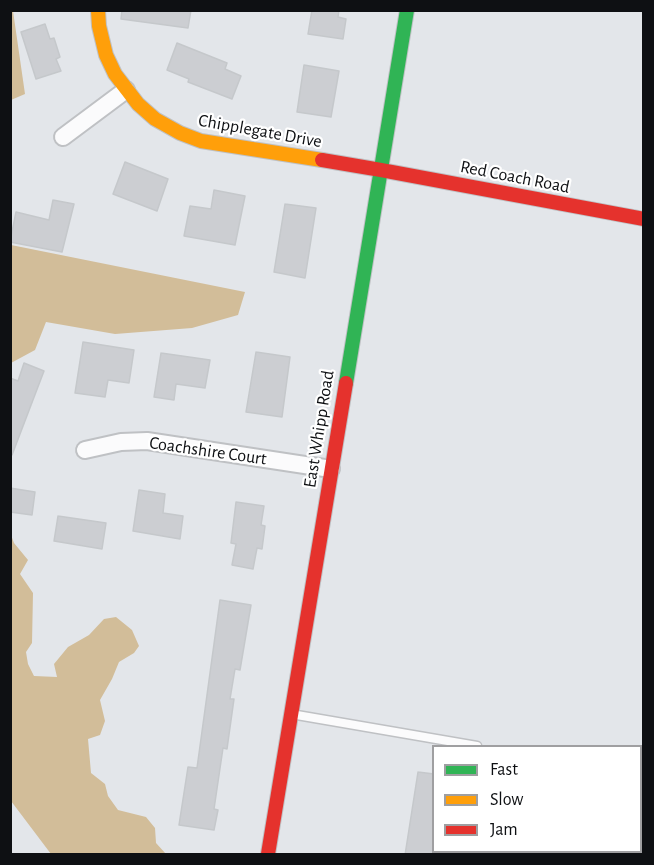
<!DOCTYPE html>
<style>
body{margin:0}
#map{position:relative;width:654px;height:865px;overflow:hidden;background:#e3e6ea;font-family:"Alegreya Sans",sans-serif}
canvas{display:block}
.frame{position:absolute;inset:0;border:12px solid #0e1013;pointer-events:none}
.legend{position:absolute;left:432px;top:745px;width:210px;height:108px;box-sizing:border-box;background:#fff;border:2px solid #9f9fa1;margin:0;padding:8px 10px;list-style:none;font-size:18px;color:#0e1013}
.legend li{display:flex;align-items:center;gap:12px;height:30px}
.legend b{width:30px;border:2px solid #9f9fa1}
</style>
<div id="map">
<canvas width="654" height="865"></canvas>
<div class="frame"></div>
<ul class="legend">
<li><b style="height:8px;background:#30b455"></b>Fast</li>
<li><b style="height:8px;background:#ff9f0a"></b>Slow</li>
<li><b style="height:8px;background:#e5322d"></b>Jam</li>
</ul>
</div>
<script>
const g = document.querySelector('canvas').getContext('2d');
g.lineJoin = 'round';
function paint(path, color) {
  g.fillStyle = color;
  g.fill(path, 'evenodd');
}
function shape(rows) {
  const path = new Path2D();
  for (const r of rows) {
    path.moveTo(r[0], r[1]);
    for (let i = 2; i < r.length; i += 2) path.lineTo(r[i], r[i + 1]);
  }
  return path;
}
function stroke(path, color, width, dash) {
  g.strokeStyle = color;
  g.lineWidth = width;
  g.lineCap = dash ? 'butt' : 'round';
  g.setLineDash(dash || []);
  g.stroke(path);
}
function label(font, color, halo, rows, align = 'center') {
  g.font = font + ' "Alegreya Sans",sans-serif';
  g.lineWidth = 4.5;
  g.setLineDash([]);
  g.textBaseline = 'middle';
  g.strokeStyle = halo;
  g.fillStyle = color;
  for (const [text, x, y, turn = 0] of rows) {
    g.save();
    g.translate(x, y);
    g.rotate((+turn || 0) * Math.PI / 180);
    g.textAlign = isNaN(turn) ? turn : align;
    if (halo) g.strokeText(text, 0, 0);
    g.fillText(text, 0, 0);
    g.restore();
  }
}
const forest = shape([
 [13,11,25,94,11,100,10,11],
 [11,245,245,292,238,315,192,328,115,334,46,322,35,350,11,363],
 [11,535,14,543,28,560,20,574,33,593,32,643,26,652,28,664,34,676,57,677,54,664,68,647,89,635,104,619,116,617,132,630,139,646,134,653,119,662,112,679,100,700,105,721,100,735,88,739,91,773,105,784,108,796,118,810,146,817,155,828,156,843,166,854,51,854,11,801]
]);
const building = shape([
 [122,10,191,10,188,28,121,19,122,10],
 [312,10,339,10,338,17,346,19,343,39,308,34,312,10],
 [45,24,50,39,54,38,60,57,56,59,61,71,36,79,21,32,45,24],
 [177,43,227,63,225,69,241,76,232,99,188,82,189,79,167,70,177,43],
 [304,65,339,71,331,117,297,112,304,65],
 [125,162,168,179,157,211,113,194,125,162],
 [214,190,245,196,235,245,184,236,190,206,211,209,214,190],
 [53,200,74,204,62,252,10,242,16,212,49,220,53,200],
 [285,204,316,208,305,278,274,272,285,204],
 [83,342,134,350,129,383,108,380,105,397,75,393,83,342],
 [256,352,290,357,282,417,246,412,256,352],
 [161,353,210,360,205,388,176,384,174,400,154,397,161,353],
 [24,363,44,371,12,455,10,455,10,378,18,381,24,363],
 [10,488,35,492,32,515,10,512,10,488],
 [139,490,165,494,163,513,183,516,180,539,133,531,139,490],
 [236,502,264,506,261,525,265,526,262,549,257,548,253,569,232,565,236,544,231,543,236,502],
 [58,516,106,523,102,549,54,541,58,516],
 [220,600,251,605,240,670,235,669,230,699,234,699,227,749,223,748,214,809,218,810,214,830,179,825,188,767,197,768,220,600],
 [418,772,434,774,434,855,405,855,418,772]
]);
const lane = shape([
 [291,714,477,746],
 [560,854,560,852]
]);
const street = shape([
 [63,137,126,90],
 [85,450,121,442,147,441,331,469]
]);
const fast = shape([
 [346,383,407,10]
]);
const slow = shape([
 [98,10,99,26,106,55,115,74,138,104,155,119,180,133,201,141,322,160]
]);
const jam = shape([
 [322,160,381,170,644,219],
 [268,854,346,383]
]);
const streetNames = [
 ["Chipplegate Drive",260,131,10],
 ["Red Coach Road",515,177,11],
 ["East Whipp Road",319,429,-81],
 ["Coachshire Court",208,451,8]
];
paint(forest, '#d2bd99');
paint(building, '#ccced2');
stroke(building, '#c5c8cb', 1.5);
stroke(lane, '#bfc1c4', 11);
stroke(street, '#bfc1c4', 20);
stroke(fast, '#bfc1c4', 16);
stroke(slow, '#bfc1c4', 16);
stroke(jam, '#bfc1c4', 16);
stroke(lane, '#fbfbfc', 8);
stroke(street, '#fbfbfc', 16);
stroke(fast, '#30b455', 14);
stroke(slow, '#ff9f0a', 14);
stroke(jam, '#e5322d', 14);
label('18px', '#0e1013', '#fff', streetNames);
</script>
